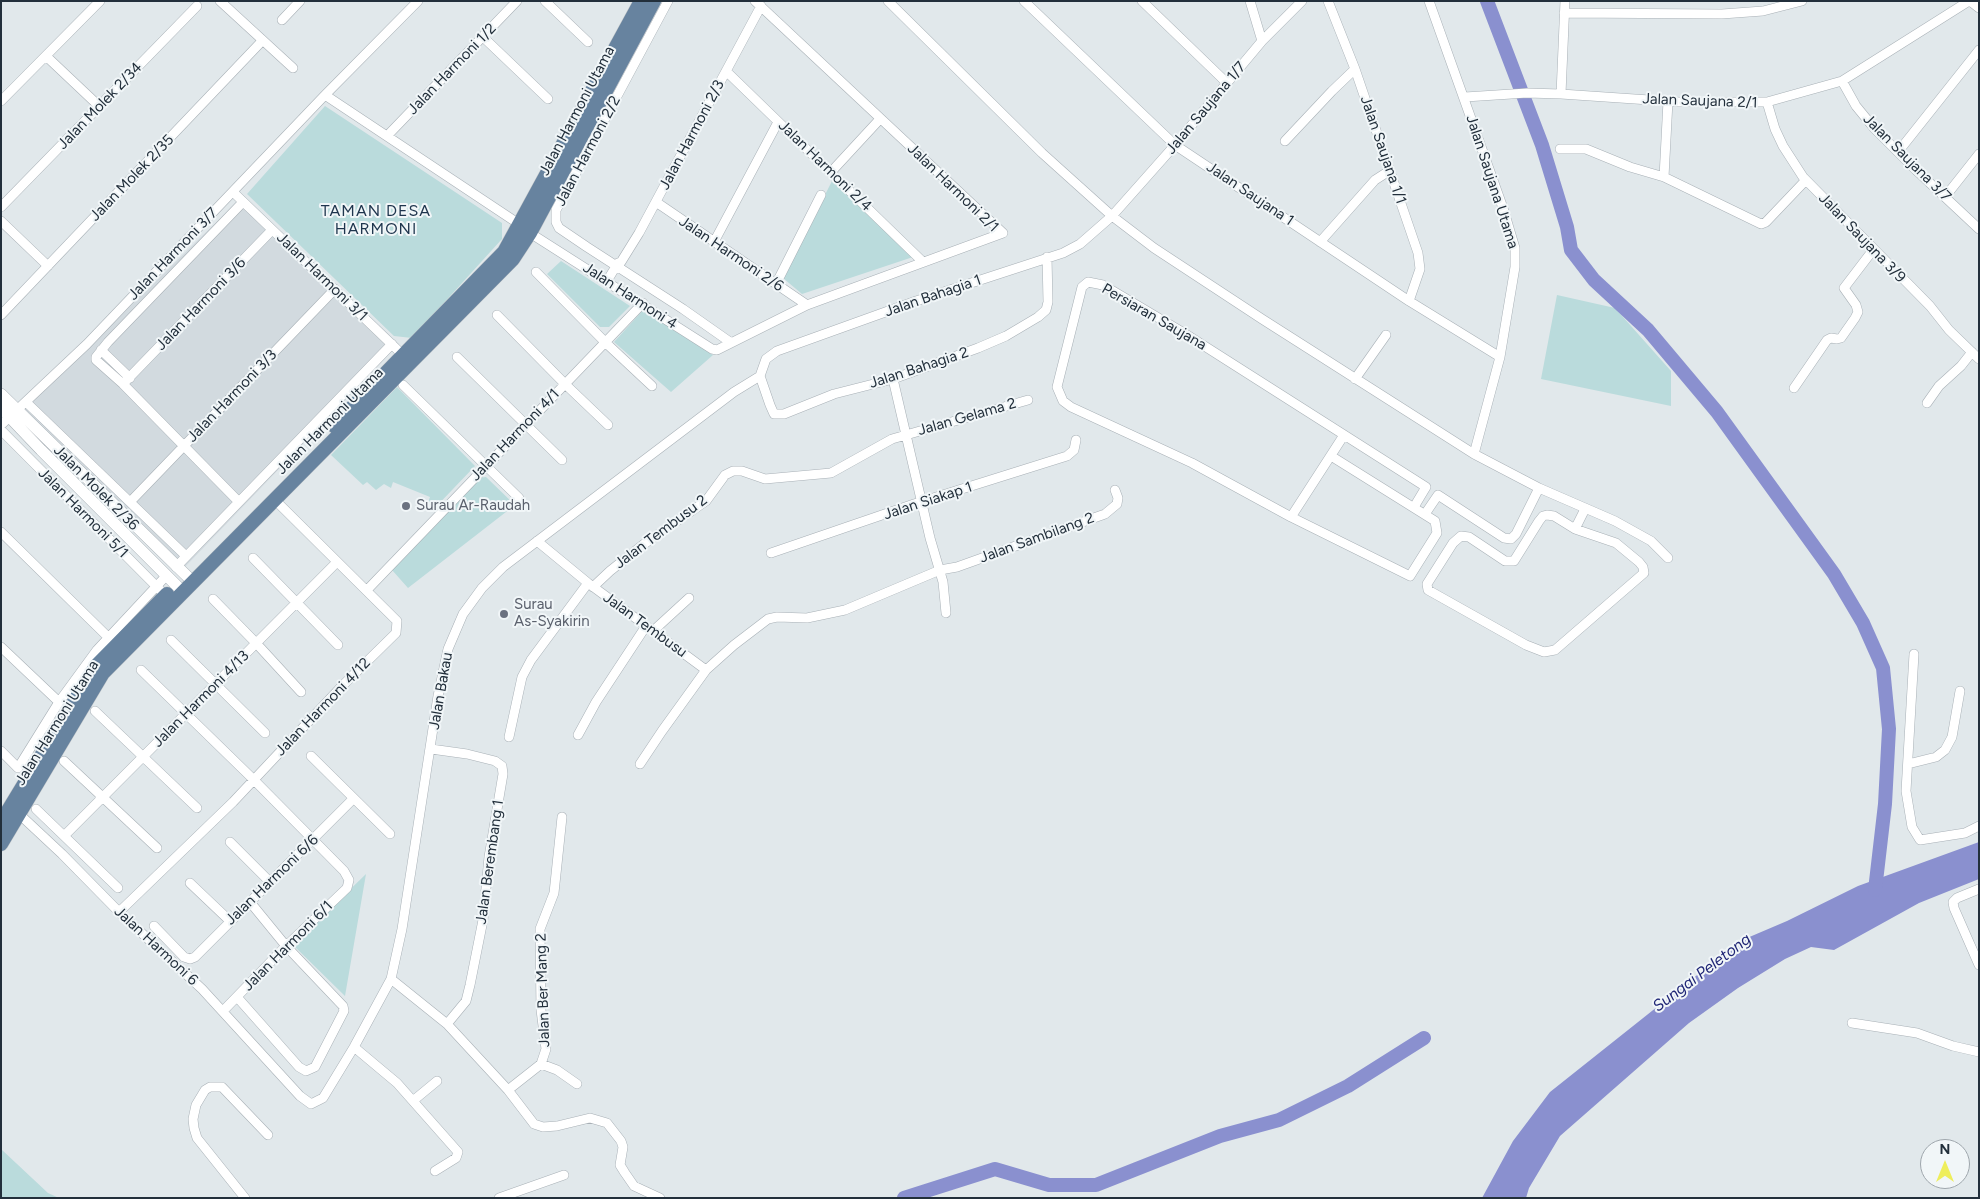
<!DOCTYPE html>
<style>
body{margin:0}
#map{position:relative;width:1980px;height:1199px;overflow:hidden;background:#e1e8eb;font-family:Figtree,sans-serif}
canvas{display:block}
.frame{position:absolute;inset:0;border:2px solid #222f3b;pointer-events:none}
.north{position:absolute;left:1920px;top:1139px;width:50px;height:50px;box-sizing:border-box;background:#f1f6f8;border:1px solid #9ea6ac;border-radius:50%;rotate:0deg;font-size:14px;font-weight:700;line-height:20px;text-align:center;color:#222f3b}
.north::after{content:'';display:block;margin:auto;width:18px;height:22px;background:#eeee5c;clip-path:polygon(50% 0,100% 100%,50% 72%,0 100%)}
</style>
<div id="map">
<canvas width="1980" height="1199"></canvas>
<div class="frame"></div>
<div class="north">N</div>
</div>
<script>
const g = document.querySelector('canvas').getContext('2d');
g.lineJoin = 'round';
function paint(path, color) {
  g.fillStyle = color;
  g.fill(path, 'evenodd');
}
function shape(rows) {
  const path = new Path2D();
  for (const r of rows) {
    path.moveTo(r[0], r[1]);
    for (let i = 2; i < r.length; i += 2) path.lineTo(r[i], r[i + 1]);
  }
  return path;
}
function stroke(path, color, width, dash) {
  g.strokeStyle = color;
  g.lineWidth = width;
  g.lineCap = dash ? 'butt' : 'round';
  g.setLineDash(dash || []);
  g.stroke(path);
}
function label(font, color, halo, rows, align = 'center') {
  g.font = font + ' Figtree,sans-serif';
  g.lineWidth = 4;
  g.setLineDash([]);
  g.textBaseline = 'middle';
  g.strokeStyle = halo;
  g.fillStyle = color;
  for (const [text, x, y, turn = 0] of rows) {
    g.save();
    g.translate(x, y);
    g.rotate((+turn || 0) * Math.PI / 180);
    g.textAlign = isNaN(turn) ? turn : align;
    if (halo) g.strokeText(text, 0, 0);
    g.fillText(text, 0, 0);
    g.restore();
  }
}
const built = shape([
 [243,196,399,344,184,568,24,410]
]);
const green = shape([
 [325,106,502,223,502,239,412,338,394,336,247,194],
 [832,181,913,257,802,294,783,278],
 [561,261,630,306,609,327,600,327,547,274],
 [1557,295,1615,308,1671,371,1671,406,1541,379],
 [645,308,713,355,671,392,614,342],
 [397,387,475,466,431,512,426,508,430,497,393,482,391,488,384,484,376,490,367,482,363,485,331,455],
 [486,477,515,505,408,588,392,570,479,478],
 [366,874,345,996,293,945],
 [1,1149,48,1193,59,1198,1,1198]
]);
const water = shape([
 [1979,842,1979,879,1919,903,1834,950,1811,947,1785,959,1738,988,1689,1023,1560,1136,1529,1188,1526,1198,1482,1198,1513,1141,1550,1092,1740,941,1787,921,1858,886]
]);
const river = shape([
 [1487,1,1542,145,1567,227,1571,250,1594,280,1648,330,1717,412,1834,574,1863,623,1883,668,1889,729,1885,804,1875,890],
 [904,1198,995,1169,1049,1185,1096,1185,1220,1136,1279,1120,1348,1086,1424,1038]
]);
const minor = shape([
 [220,1,293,68],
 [545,1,588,42],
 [668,1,556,210,556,222,559,228,587,247,683,309,730,342],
 [888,1,1042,153,1112,216,1154,248,1262,319,1474,454,1539,488,1615,521,1651,541,1668,558],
 [1024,1,1175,145,1409,301,1500,357],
 [1142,1,1227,83],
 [1250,1,1262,41],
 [1328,1,1355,69,1418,253,1420,269,1409,301],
 [1429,1,1503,208,1515,248,1515,267,1500,357,1474,454],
 [1970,1,1979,8],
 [1564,13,1722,14,1763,11,1802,1],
 [282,20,300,1],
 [483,37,548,99],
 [46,56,100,107],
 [726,71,923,262],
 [1842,81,1856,106,1874,128,1916,170,1979,229],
 [1561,94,1565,1],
 [325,95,519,224],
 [1465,97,1527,93,1561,94,1679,102,1767,102,1842,81,1969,1],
 [1,101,100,1],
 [1767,102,1775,129,1783,146,1803,177,1930,306,1949,330,1979,359],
 [387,136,517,1],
 [1285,141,1332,91,1355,69],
 [1560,149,1586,149,1630,167,1664,177,1761,224,1766,222,1806,180],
 [1898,152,1979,50],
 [831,172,880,119],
 [1664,177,1668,101],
 [233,192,406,358],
 [1945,197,1979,154],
 [656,202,807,305],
 [1,207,197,6],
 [1,221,48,266],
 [530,233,712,349,717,350,807,305,1003,233,755,1],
 [714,242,778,122],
 [1320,242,1375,180,1389,171],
 [536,272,606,343,652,386],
 [607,281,618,263,621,262,639,233,761,6],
 [776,284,821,195],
 [1,315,262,41],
 [497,315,565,384,608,425],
 [101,350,130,378],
 [457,357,562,460],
 [760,376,766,359,777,351,916,301,1063,253,1080,244,1112,216,1175,145,1262,41,1302,1],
 [760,376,770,405,774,414,784,414,834,394,893,379,978,348,1006,336,1038,317,1046,310,1048,302,1047,257],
 [893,379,930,538,943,582,946,613],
 [1355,379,1386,335],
 [123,384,272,230],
 [403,385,519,498],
 [1794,388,1827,340,1831,338,1837,339,1841,338,1855,318,1858,312,1856,305,1844,288,1873,250],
 [26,402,186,556],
 [1927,403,1939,386,1961,366,1972,352],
 [1,425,87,344,325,95,418,1],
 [1,430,160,590],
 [1331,456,1435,521,1437,533,1410,576,1291,517,1192,463,1071,407,1063,401,1057,387,1082,287,1088,282,1103,285,1184,333,1426,487,1414,507],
 [238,501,123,384,96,360,96,357,108,342,243,202],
 [130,502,335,289],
 [1425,514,1438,495,1504,538,1511,539,1516,534,1539,488],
 [1547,515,1554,516,1575,529,1616,543,1639,562,1643,567,1644,573,1555,650,1544,652,1526,645,1428,590,1427,584,1453,543,1461,536,1469,537,1505,561,1514,561,1539,521,1543,516,1547,515],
 [1291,517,1344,435],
 [1575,529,1585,509],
 [1,532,108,637],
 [537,541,588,583,706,670],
 [771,553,914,504,1067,456,1074,450,1076,440],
 [253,558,338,645],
 [176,567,392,344],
 [593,587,610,571,644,544,706,501,725,475,733,471,742,471,765,479,831,473,892,439,1028,400],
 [367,590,643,303],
 [213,599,256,643,301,692],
 [653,631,689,598],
 [171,640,265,733],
 [1,647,59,702],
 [1914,654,1906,791,1912,827,1920,840,1965,833,1979,826],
 [141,670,254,780,344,871,349,880,347,888,286,946,223,1011],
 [95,711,197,808],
 [578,735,596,702,646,626],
 [509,737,522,677,531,660,588,583],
 [431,749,467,754,495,761,502,766,503,774,489,857,483,920,470,985,466,1001,447,1024],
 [1,751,18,768,59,702,97,650,167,575],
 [311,756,390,834],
 [64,761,157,848],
 [640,764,662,731,706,670,734,645,768,619,777,617,807,618,845,610,940,570,957,567,1105,514,1117,504,1118,498,1115,490],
 [1908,764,1936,757,1945,750,1952,737,1960,691],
 [36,809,118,888],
 [17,812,62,854,119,912,202,989,300,1096,311,1104,323,1098,354,1047,391,979,402,929,438,696,448,649,463,614,482,588,503,567,734,392,760,376],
 [64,836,337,562],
 [230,842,270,882],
 [190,883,230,921],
 [1979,889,1957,898,1953,902,1954,908,1979,965],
 [119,912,233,802,342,686,396,633,397,621,274,499],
 [154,926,184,957,190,959,195,957,353,799],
 [391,979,447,1024,508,1090,534,1124,543,1127,557,1126,590,1118,607,1123,621,1141,623,1147,620,1165,625,1173,634,1186,660,1198],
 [237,997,299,1067,306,1071,315,1067,344,1011,343,1006,286,946,250,902],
 [1852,1023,1917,1033,1953,1046,1979,1052],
 [354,1047,397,1083,458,1152,456,1158,435,1171],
 [541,1064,557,1070,577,1084],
 [508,1090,541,1064,546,1049,541,1010,540,929,554,893,562,817],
 [414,1100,437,1081],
 [245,1198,197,1138,194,1128,193,1119,196,1105,205,1090,210,1087,222,1087,268,1135],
 [499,1198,564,1175]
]);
const tertiary = shape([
 [1,394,192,581],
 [1,408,41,450,182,591]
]);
const primary = shape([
 [334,426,504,252,641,1],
 [1,822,96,666,167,594],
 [1,844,103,673,513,259,530,233,654,1]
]);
const markers = [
 [406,506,5,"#6b7280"],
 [504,614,5,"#6b7280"]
];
const streetNames = [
 ["Jalan Harmoni 1/2",452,69,-46],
 ["Jalan Saujana 2/1",1700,101,2],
 ["Jalan Molek 2/34",100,106,-46],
 ["Jalan Saujana 1/7",1206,108,-50],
 ["Jalan Harmoni Utama",577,111,-62],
 ["Jalan Harmoni 2/3",692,135,-62],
 ["Jalan Saujana 1/1",1383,150,71],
 ["Jalan Harmoni 2/2",588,151,-62],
 ["Jalan Saujana 3/7",1907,158,45],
 ["Jalan Harmoni 2/4",825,166,44],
 ["Jalan Molek 2/35",132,178,-46],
 ["Jalan Saujana Utama",1492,182,72],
 ["Jalan Harmoni 2/1",953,188,44],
 ["Jalan Saujana 1",1250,194,34],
 ["Jalan Saujana 3/9",1862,238,46],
 ["Jalan Harmoni 3/7",173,254,-46],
 ["Jalan Harmoni 2/6",731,254,34],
 ["Jalan Harmoni 3/1",322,277,44],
 ["Jalan Harmoni 4",630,296,33],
 ["Jalan Bahagia 1",933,296,-19],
 ["Jalan Harmoni 3/6",201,304,-46],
 ["Persiaran Saujana",1154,317,30],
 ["Jalan Bahagia 2",919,368,-18],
 ["Jalan Harmoni 3/3",232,396,-46],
 ["Jalan Gelama 2",967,417,-16],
 ["Jalan Harmoni Utama",330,421,-45],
 ["Jalan Harmoni 4/1",515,435,-46],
 ["Jalan Molek 2/36",96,488,45],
 ["Jalan Siakap 1",928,501,-18],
 ["Jalan Harmoni 5/1",83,513,45],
 ["Jalan Tembusu 2",661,532,-37],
 ["Jalan Sambilang 2",1037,538,-20],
 ["Jalan Tembusu",645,625,36],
 ["Jalan Bakau",441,691,-80],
 ["Jalan Harmoni 4/13",201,699,-45],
 ["Jalan Harmoni 4/12",323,707,-46],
 ["Jalan Harmoni Utama",57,723,-58],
 ["Jalan Berembang 1",490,862,-82],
 ["Jalan Harmoni 6/6",272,880,-44],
 ["Jalan Harmoni 6",156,946,43],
 ["Jalan Harmoni 6/1",288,946,-45],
 ["Jalan Ber Mang 2",543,990,-92]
];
const worshipNames = [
 ["Surau Ar-Raudah",416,506],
 ["Surau",514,605],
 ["As-Syakirin",514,622]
];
const neighbourhoodNames = [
 ["TAMAN DESA",376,211],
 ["HARMONI",376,229]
];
const waterNames = [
 ["Sungai Peletong",1702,973,-37]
];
paint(built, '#d2dadf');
paint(green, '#badbdc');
paint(water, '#8a90cf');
stroke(river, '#8a90cf', 14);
stroke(minor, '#a8b0b6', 10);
stroke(tertiary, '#a8b0b6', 12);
stroke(primary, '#c1c5c8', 15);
stroke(minor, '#fff', 9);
stroke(tertiary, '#fff', 11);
stroke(primary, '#67839f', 14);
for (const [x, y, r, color] of markers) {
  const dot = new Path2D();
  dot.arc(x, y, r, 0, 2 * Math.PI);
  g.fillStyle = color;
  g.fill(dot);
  stroke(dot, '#f1f6f8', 2);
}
label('15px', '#222f3b', '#f1f6f8', streetNames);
label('15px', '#5b616d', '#f1f6f8', worshipNames, 'left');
g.letterSpacing = '1px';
label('16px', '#1e354d', '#f1f6f8', neighbourhoodNames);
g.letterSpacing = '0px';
label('italic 16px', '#1e2575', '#f1f6f8', waterNames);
</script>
